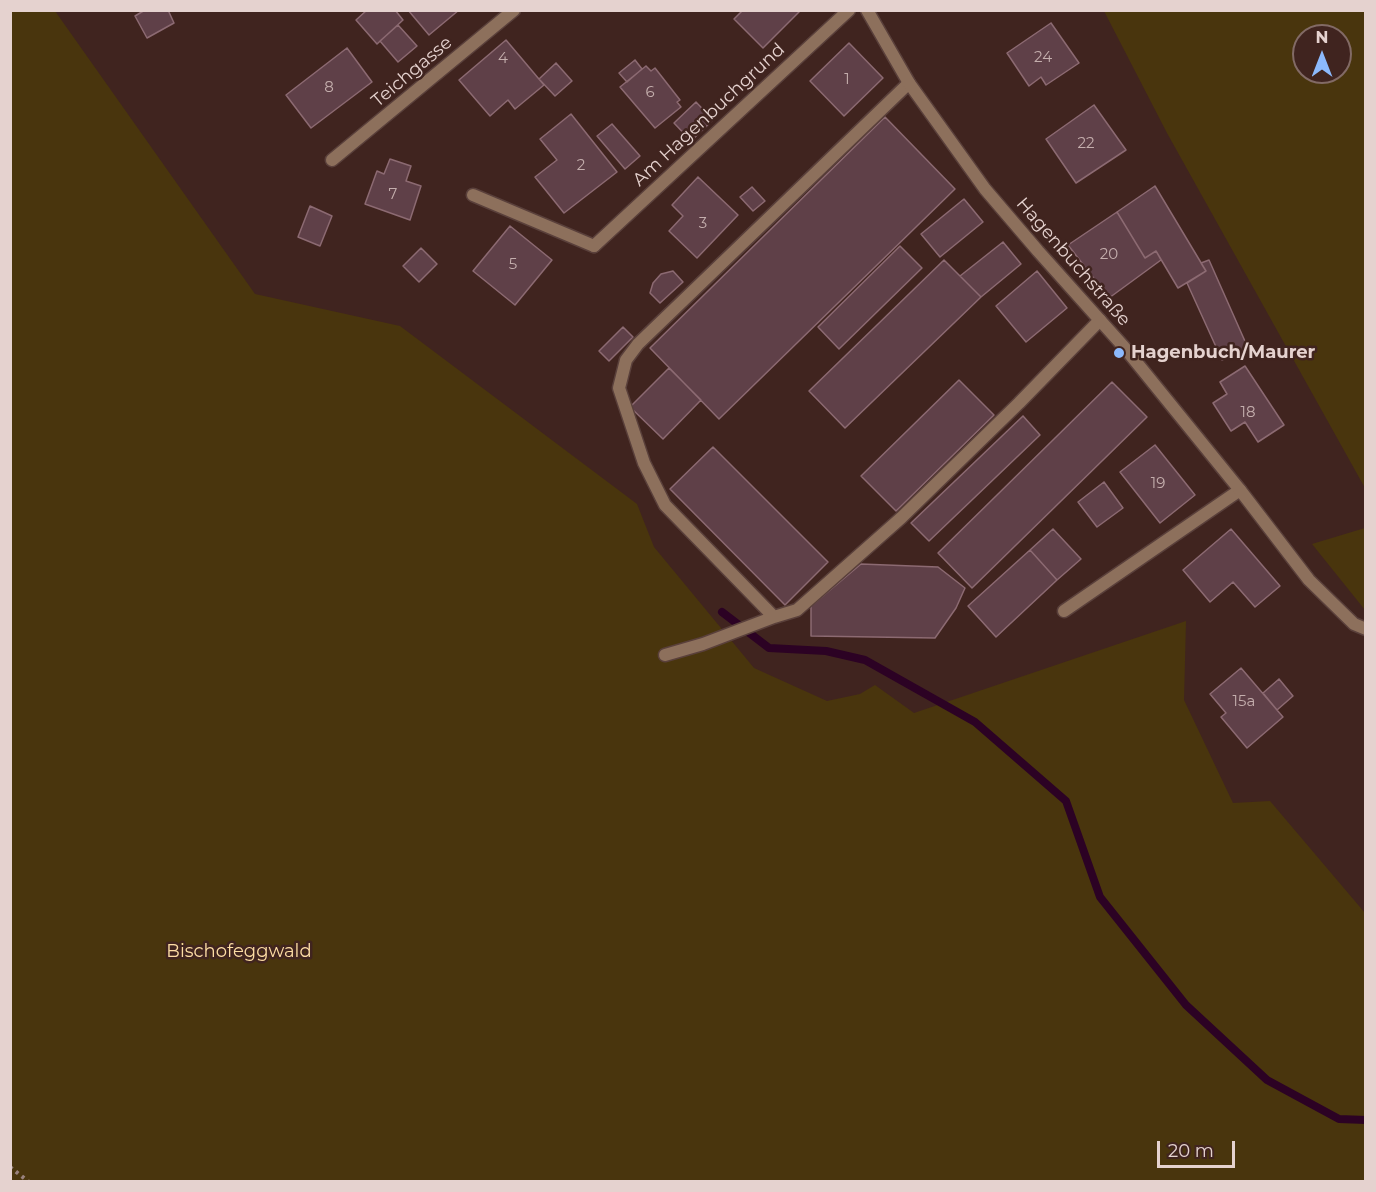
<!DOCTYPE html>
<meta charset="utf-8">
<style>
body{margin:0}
#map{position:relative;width:1376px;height:1192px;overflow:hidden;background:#40241f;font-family:Montserrat,sans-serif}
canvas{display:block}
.frame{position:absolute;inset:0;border:12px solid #e5d2cf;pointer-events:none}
.north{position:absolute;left:1292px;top:24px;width:60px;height:60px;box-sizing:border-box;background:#40241f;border:2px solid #826a65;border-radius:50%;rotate:0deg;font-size:16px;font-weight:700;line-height:24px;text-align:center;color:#e5d2cf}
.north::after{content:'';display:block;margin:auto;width:21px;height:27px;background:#8cb9fc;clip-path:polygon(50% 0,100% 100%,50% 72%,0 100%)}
.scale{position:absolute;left:1157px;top:1141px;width:78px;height:27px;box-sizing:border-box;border:3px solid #e5d2cf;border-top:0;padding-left:8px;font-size:18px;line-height:21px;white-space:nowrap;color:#e5d2cf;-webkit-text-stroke:4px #40241f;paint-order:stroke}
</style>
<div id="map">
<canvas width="1376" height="1192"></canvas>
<div class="frame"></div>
<div class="north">N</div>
<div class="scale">20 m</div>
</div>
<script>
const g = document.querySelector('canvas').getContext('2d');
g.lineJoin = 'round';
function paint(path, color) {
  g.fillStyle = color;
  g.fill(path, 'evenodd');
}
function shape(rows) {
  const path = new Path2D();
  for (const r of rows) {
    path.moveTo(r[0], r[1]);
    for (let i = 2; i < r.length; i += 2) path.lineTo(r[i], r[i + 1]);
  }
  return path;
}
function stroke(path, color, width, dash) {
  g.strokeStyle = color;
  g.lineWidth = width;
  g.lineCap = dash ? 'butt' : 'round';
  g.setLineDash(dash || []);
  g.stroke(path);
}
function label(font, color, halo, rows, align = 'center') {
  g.font = font + ' Montserrat,sans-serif';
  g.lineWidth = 5;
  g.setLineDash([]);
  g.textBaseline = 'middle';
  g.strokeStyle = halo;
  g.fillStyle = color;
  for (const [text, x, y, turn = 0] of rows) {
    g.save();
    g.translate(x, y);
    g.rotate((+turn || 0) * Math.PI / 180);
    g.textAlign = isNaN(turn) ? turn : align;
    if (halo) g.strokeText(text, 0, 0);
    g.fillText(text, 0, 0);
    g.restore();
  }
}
const green = shape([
 [1209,10,1220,12,1222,10,1365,11,1365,488,1167,133,1104,11],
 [1304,36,1340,36,1340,72,1304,72],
 [10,11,55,11,255,294,400,326,637,504,654,547,754,668,827,701,860,694,875,685,914,713,1186,621,1184,700,1233,803,1270,801,1365,913,1365,1181,11,1181],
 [1365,528,1366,528,1365,610,1312,544]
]);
const stream = shape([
 [722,612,769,648,826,651,865,660,975,722,1066,801,1100,897,1186,1005,1267,1080,1339,1119,1366,1120]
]);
const building = shape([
 [145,10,168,10,174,23,147,38,135,16,145,10],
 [367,10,395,10,403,20,377,44,356,20,367,10],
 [408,10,459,10,429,35,408,10],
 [743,10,801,10,763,48,734,19,743,10],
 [1051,23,1079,63,1046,85,1041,77,1029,86,1007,53,1051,23],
 [398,25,417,46,398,62,380,41,398,25],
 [506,40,544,85,515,109,508,100,490,116,459,80,506,40],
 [849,43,883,78,844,116,810,81,849,43],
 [347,48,372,82,311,128,286,95,347,48],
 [635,60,642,69,627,82,619,73,635,60],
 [556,63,572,81,555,96,539,79,556,63],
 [646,66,651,71,655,68,680,100,677,102,681,107,655,128,620,87,646,66],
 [696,102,713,120,691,141,674,123,696,102],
 [1094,105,1126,150,1076,183,1046,139,1094,105],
 [571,114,617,172,564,213,535,177,557,160,540,139,571,114],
 [885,117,955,189,719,419,650,348,885,117],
 [612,124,640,156,625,169,597,136,612,124],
 [390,159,411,166,406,181,421,186,410,220,365,204,377,171,384,174,390,159],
 [698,177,738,215,697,258,669,231,683,216,672,205,698,177],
 [1155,186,1206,271,1178,288,1156,251,1145,258,1117,212,1155,186],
 [752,187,765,201,753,211,740,197,752,187],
 [964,199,983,222,940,257,921,234,964,199],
 [310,206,332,216,320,246,298,237,310,206],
 [1117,212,1145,258,1156,251,1161,260,1109,298,1068,245,1117,212],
 [510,226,552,260,515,305,473,271,510,226],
 [1003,242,1021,264,981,297,960,276,1003,242],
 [900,246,922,268,839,349,818,327,900,246],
 [421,248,437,264,419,282,403,266,421,248],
 [944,260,981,297,845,428,809,391,944,260],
 [1209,260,1248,348,1222,360,1187,283,1206,271,1201,263,1209,260],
 [673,271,683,282,660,303,650,293,653,283,661,274,673,271],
 [1037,271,1067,308,1026,342,996,306,1037,271],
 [623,327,633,337,609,361,599,351,623,327],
 [1245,366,1284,425,1258,442,1245,422,1231,431,1213,403,1227,394,1220,382,1245,366],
 [669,368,701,400,663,439,630,407,669,368],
 [959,380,994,415,896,511,861,476,959,380],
 [1112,382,1147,417,972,588,938,553,1112,382],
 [1023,416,1040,435,929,541,911,523,1023,416],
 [1155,445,1195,495,1160,523,1120,472,1155,445],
 [713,447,828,562,785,605,670,489,713,447],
 [1104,482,1123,508,1097,527,1078,502,1104,482],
 [1053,529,1081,559,1057,580,1030,550,1053,529],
 [1231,529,1280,586,1255,607,1233,582,1210,602,1183,570,1231,529],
 [1030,550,1057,580,996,637,968,606,1030,550],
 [861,564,938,567,965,588,956,608,935,638,811,636,811,606,861,564],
 [1241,668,1283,717,1247,748,1221,717,1226,713,1210,694,1241,668],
 [1279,679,1293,696,1277,710,1263,693,1279,679]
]);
const path = shape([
 [10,1167,29,1182]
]);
const service = shape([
 [473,195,594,246],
 [1064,611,1240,490],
 [774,617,665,505,644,463,619,388,626,360,638,344,909,83],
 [665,655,703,644,774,617,797,610,901,518,1019,403,1100,320]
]);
const minor = shape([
 [867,10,909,83,985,189,1038,251,1124,347,1240,490,1309,580,1354,624,1366,629],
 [332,160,514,10],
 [594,246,849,10]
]);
const markers = [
 [1119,353,6,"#8cb9fc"]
];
const numberNames = [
 ["24",1043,58],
 ["4",503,59],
 ["1",847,80],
 ["8",329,88],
 ["6",650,93],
 ["22",1086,144],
 ["2",581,166],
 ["7",393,195],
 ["3",703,224],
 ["20",1109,255],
 ["5",513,265],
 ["18",1248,413],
 ["19",1158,484],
 ["15a",1244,702]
];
const streetNames = [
 ["Teichgasse",412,72,-40],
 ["Am Hagenbuchgrund",709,115,-43],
 ["Hagenbuchstraße",1073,262,49]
];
const poiNames = [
 ["Hagenbuch/Maurer",1131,353]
];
const parkNames = [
 ["Bischofeggwald",239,952]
];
paint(green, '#49350d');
stroke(stream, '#2c0224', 8);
paint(building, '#5f4048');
stroke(building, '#8c6a72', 1.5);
stroke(service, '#5a403b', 15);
stroke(minor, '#5a403b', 15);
stroke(path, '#99827e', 4, [3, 4.5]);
stroke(service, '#8d705c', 12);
stroke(minor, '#8d705c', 12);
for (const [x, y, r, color] of markers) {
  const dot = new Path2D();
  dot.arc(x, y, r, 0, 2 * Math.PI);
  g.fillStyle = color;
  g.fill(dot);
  stroke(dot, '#40241f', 2);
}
label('15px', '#c4aead', null, numberNames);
label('18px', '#e5d2cf', '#40241f', streetNames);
label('bold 18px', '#e5d2cf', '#40241f', poiNames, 'left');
label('18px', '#fddda4', '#40241f', parkNames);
</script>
